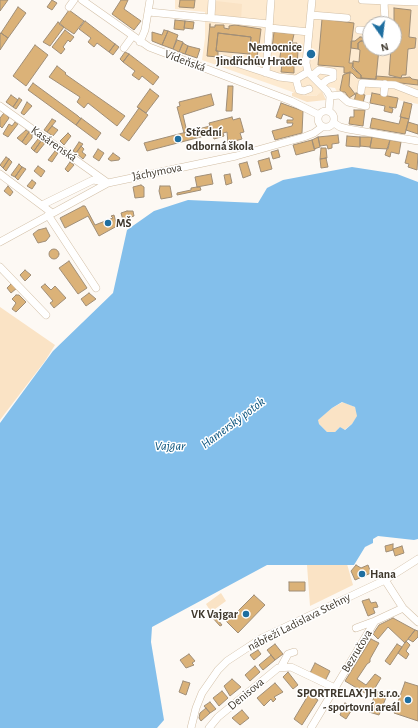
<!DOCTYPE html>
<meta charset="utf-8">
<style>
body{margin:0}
#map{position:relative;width:418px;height:728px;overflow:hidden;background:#fdf9f4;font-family:"Alegreya Sans",sans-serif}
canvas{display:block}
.north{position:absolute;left:362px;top:16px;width:40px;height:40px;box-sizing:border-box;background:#fff;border:1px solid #b2afab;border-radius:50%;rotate:166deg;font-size:11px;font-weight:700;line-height:16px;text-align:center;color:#3e372c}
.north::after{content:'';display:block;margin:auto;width:14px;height:18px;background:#1e6ea0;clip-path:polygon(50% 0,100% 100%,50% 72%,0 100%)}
</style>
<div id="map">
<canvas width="418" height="728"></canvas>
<div class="north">N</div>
</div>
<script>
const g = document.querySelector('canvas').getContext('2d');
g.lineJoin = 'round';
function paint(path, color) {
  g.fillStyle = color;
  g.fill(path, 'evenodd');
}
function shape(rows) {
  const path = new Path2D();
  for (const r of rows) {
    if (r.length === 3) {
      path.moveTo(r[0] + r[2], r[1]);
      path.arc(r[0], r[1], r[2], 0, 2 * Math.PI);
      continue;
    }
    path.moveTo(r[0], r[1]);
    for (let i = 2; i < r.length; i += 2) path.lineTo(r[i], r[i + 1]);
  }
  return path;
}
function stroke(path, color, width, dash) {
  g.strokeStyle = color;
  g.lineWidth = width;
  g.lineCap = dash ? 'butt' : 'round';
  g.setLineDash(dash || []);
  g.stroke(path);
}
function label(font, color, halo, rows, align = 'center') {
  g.font = font + ' "Alegreya Sans",sans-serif';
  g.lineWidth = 3;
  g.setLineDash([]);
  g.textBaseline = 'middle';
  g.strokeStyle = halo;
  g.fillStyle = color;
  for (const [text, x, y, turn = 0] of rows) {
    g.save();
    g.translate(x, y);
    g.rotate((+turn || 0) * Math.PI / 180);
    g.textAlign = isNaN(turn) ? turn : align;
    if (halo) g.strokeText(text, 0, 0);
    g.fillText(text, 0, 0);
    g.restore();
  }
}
const built = shape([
 [175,0,418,0,418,104,398,100,398,98,372,93,371,95,365,95,363,103,351,101,337,92,335,88,328,87,316,96,301,95,202,60,205,38,205,12,175,9],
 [370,24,394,24,394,48,370,48]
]);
const green = shape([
 [216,1,242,4,241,20,215,18],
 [322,91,326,100,307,102,292,96,292,93,295,92,301,95,316,96],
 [0,307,55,345,45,361,0,420],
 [343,402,355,407,358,416,352,424,344,430,340,427,335,432,327,432,319,424,317,420,332,408],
 [347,564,353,585,310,606,307,565],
 [221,593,226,601,211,612,206,604]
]);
const water = shape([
 [352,167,397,174,418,182,418,539,414,540,378,536,373,539,373,543,365,547,354,565,267,565,152,627,151,642,164,720,157,728,0,728,0,423,53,351,113,293,127,230,154,211,188,200,258,203,267,188,283,180],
 [342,402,355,407,357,416,352,424,345,430,340,427,335,432,327,432,319,424,318,420,332,408]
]);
const building = shape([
 [0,0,8,0,0,11,0,0],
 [52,0,57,3,52,10,47,7,52,0],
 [121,0,128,0,124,9,141,21,134,30,112,14,121,0],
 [180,0,195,0,194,8,179,7,180,0],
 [18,7,26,13,8,38,1,33,18,7],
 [394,8,411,10,409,37,416,38,415,48,408,49,406,75,402,75,401,78,389,75,391,48,394,48,394,8],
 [69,10,84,21,74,34,59,24,69,10],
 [322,19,354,23,349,63,353,63,352,68,361,75,361,78,373,80,376,79,376,76,401,78,410,77,412,79,418,80,418,85,357,78,352,73,344,73,344,67,318,65,322,19],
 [175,20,185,21,184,30,174,29,175,20],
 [85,21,115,44,109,52,97,43,94,47,88,42,91,38,79,29,85,21],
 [185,21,194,22,193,29,184,28,185,21],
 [58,22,64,27,50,46,43,42,58,22],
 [210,24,210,27,215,27,215,25,224,25,224,28,229,29,229,26,235,25,261,29,259,45,264,46,263,49,258,48,257,60,249,59,251,37,218,33,216,51,218,51,218,57,207,56,210,24],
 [65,30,74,37,70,42,68,40,63,47,65,49,61,54,52,47,65,30],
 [164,30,168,31,162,45,152,41,152,32,162,35,164,30],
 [168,31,178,35,173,49,162,45,168,31],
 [274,32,294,34,292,43,297,43,295,51,298,51,297,65,294,65,294,73,281,72,282,64,279,63,281,50,283,49,272,48,274,32],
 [1,33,8,38,0,50,0,34,1,33],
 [218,33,251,37,249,54,216,51,218,33],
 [360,37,370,38,370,41,361,41,358,43,358,49,351,48,351,41,355,41,360,37],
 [177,40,183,42,179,52,173,49,177,40],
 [361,41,370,41,370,48,379,48,376,79,361,78,361,75,353,67,353,61,359,62,360,50,358,49,358,43,361,41],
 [183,43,188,46,185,54,179,52,183,43],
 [115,44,119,47,113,55,109,52,115,44],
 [35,45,48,55,26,86,13,76,35,45],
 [188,46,200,49,197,58,185,54,188,46],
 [125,52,129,54,123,62,120,59,125,52],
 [129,54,159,77,153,85,142,76,139,80,132,75,135,71,123,62,129,54],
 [57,66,66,73,65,74,125,116,117,126,88,103,84,108,77,102,80,97,49,77,57,66],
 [350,72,349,86,355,94,349,98,345,92,341,92,340,90,343,75,350,72],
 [33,83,78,116,81,119,76,125,28,90,33,83],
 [228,86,233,86,232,111,226,111,228,86],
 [150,89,159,96,146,113,137,107,150,89],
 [356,93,365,95,363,103,354,102,356,93],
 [372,93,398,98,396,108,389,107,393,109,392,113,384,111,385,106,370,103,372,93],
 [211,94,214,105,183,115,187,132,184,133,177,107,180,106,179,102,211,94],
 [11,95,18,100,13,107,6,102,11,95],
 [19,98,22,100,16,109,13,107,19,98],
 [27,102,32,106,24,115,21,113,27,102],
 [404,102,412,104,409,119,400,117,404,102],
 [281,103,303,111,302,133,275,140,272,131,292,126,293,123,287,123,287,120,293,120,293,118,283,114,281,119,276,117,281,103],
 [139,108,148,115,129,141,120,135,139,108],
 [354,110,365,110,363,126,349,124,350,117,354,117,354,110],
 [4,113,9,118,2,128,0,126,0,118,4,113],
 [232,117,233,120,240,118,244,132,240,133,242,139,228,143,227,132,223,133,224,136,214,139,209,123,232,117],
 [401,117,409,119,405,134,370,128,372,118,399,124,401,117],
 [81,118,101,133,96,140,76,125,81,118],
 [52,119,56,121,47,132,44,130,52,119],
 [15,122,18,124,8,137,3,134,9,124,12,126,15,122],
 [408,122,418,125,418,134,406,130,408,122],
 [52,126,58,130,53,136,47,132,52,126],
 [210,126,212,134,147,151,144,143,210,126],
 [26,130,29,132,22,142,17,138,26,130],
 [29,132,32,134,32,138,26,145,22,142,29,132],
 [68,133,71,136,64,145,60,141,68,133],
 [338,135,339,143,332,144,332,148,328,149,327,145,320,146,318,137,338,135],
 [347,136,360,137,360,147,346,146,347,136],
 [318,137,320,147,314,149,312,140,318,137],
 [360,137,372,137,370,147,360,146,360,137],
 [372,137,390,140,388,149,370,148,372,137],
 [38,139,41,141,34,151,31,148,38,139],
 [312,140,315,150,296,155,293,145,312,140],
 [390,140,401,142,399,154,391,152,390,157,385,155,390,140],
 [41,141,45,143,37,153,34,151,41,141],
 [79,142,83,144,76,153,73,151,79,142],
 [81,146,84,149,82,152,86,155,83,159,76,153,81,146],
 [321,148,326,148,327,158,320,159,321,148],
 [98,149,104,153,99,161,93,157,98,149],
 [278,150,280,157,273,159,271,152,278,150],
 [55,151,58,153,52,162,48,160,55,151],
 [408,151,418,154,417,170,408,167,409,164,405,163,408,151],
 [113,153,120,158,119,160,111,161,108,159,113,153],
 [6,157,9,159,3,168,0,165,6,157],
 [269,158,272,169,261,172,258,161,269,158],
 [326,158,328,167,321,168,320,159,326,158],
 [9,159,12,162,6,171,3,168,9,159],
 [70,162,74,165,68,172,65,169,70,162],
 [247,162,251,175,243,178,239,164,247,162],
 [19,164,22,167,15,177,11,175,19,164],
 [38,166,45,171,41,177,34,171,38,166],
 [22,167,26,169,18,180,15,177,22,167],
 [211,174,213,184,197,187,195,177,211,174],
 [230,174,232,183,226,185,224,175,230,174],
 [32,180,36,183,32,189,27,186,32,180],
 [141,185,144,187,144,197,135,198,133,187,141,185],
 [8,186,13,192,10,196,4,191,8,186],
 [160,186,170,186,172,197,161,199,159,191,160,186],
 [197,187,200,187,201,190,177,195,177,193,191,190,191,188,197,187],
 [83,206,85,206,95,225,113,218,111,216,114,215,117,226,99,236,88,216,65,228,60,218,83,206],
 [127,211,133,211,134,216,123,220,121,213,127,211],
 [46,228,50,236,46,241,38,243,33,234,38,230,46,228],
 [54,254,5],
 [69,261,87,288,78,294,59,268,69,261],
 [25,270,31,275,25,281,20,275,25,270],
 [12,283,17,288,11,293,7,288,12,283],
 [45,284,51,290,55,286,66,298,54,308,50,303,53,301,41,287,45,284],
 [89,293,96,299,86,306,81,299,89,293],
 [16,295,19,295,26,302,16,312,12,309,16,303,12,299,16,295],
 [393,544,393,550,386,552,385,546,393,544],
 [402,546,404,553,395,556,393,549,402,546],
 [356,565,361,568,368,565,371,573,355,580,351,571,356,565],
 [289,582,305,582,305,591,289,591,289,582],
 [254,595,265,605,238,633,223,618,230,611,234,615,254,595],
 [369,599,371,603,376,602,378,607,373,608,375,613,368,616,362,601,369,599],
 [216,612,221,618,218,620,222,625,220,626,211,616,216,612],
 [393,618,415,630,405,643,388,627,378,639,373,634,379,625,393,618],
 [415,630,418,631,418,637,413,642,408,639,415,630],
 [371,639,379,643,370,659,370,662,367,664,357,679,366,685,375,674,381,678,370,696,345,681,371,639],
 [406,641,410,645,406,651,409,654,406,659,398,653,406,641],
 [275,644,283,654,275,660,267,650,275,644],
 [397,644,402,647,390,665,385,661,397,644],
 [258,650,261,654,254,660,250,655,258,650],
 [189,654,195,661,192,663,194,665,186,668,180,660,189,654],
 [271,655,275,660,263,670,259,665,271,655],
 [315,663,330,671,325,681,310,673,315,663],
 [255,666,260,672,250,681,245,675,255,666],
 [288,672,298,685,293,689,283,677,288,672],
 [232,679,241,687,230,696,224,686,232,679],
 [183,681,190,683,186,695,179,692,183,681],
 [405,682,418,686,418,721,394,713,405,682],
 [275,683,283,692,274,697,276,699,273,702,271,699,264,706,257,698,275,683],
 [222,691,228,698,219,706,213,698,222,691],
 [376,691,387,695,379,715,369,712,376,691],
 [309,694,318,700,302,725,294,719,309,694],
 [210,702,216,709,210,713,204,706,210,702],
 [345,703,353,708,346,719,340,715,345,703],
 [206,708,210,713,201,721,199,718,200,713,206,708],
 [242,710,249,718,240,725,232,718,242,710]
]);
const minor = shape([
 [82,0,149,47,291,101,319,115],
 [312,0,306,63,308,72,327,91,330,96,329,111],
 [362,0,418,2],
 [384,2,385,20],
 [69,7,74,0],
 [149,12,269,24],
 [311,15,347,18],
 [211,17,212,0],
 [270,28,309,32],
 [359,30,370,31],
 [140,42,145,30,150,0],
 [124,48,132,37],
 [224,59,279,77,296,79,308,72],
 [266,73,271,0],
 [312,76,319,70,333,72,333,78,327,80,321,85],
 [296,79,299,90,304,91,309,89],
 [361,91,362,83,395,85,418,94],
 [384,93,385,84],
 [330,96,340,95,348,102,366,106],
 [0,106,108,183],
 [326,119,8],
 [334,123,340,127,348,129,418,141],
 [0,174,52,213],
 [42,205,93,180,106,182],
 [48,215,96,288],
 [0,242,108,183,236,156,304,137,314,133,322,127],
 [0,267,46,315],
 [385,580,403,608,418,622],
 [356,628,375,621],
 [281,667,288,654,294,652],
 [191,728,196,708,202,693,218,670,227,661,262,638,385,580,418,559],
 [209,728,218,717,278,668,291,667,335,688],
 [311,728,375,621,403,608]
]);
const markers = [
 [311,54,5,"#1e6ea0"],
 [178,139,4,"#1e6ea0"],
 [108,223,4,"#1e6ea0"],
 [362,574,4,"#1e6ea0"],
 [246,614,4,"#1e6ea0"],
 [408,700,4,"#1e6ea0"]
];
const poiNames = [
 ["Nemocnice",302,47],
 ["Jindřichův Hradec",302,61],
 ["Střední",186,132,"left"],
 ["odborná škola",186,146,"left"],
 ["MŠ",116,223,"left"],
 ["Hana",370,574,"left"],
 ["VK Vajgar",238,614],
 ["SPORTRELAX JH s.r.o.",400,693],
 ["- sportovní areál",400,707]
];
const streetNames = [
 ["Vídeňská",185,61,20],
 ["Kasárenská",54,144,35],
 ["Jáchymova",157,172,-11],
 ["nábřeží Ladislava Stehny",299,622,-27],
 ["Bezručova",357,651,-59],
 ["Denisova",246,694,-40]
];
const waterNames = [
 ["Hamerský potok",233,423,-37],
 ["Vajgar",170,446]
];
paint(built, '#fdead0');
paint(green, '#fae3c5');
paint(water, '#83bfeb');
paint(building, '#dbb278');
stroke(building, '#a08e77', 1);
stroke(minor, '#d2bfa6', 8);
stroke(minor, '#fff', 7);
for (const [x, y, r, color] of markers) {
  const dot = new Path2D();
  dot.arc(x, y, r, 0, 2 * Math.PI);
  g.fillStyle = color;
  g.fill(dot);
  stroke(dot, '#fff', 1.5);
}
label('bold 12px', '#3e372c', '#fff', poiNames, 'right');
label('12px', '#3e372c', '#fff', streetNames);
label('italic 13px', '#0b547e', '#fff', waterNames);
</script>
